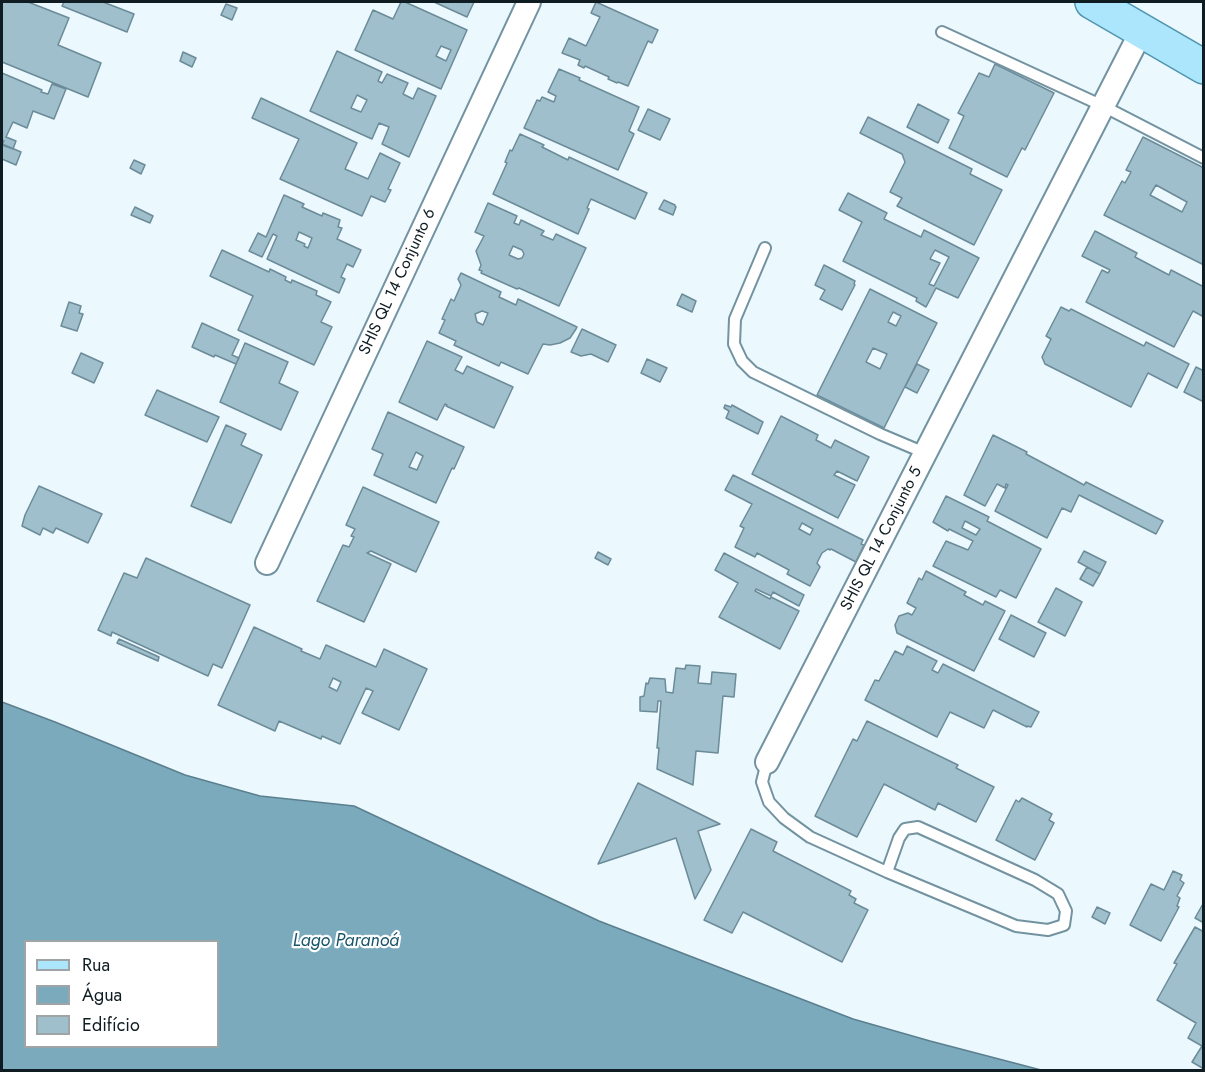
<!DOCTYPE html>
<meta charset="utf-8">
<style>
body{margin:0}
#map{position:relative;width:1205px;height:1072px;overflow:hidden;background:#ebf8fe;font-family:Jost,sans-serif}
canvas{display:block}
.frame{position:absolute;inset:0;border:3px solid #0f1c21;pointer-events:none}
.legend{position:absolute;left:24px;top:940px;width:195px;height:108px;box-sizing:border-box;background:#fff;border:2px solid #9fa4a6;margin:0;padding:8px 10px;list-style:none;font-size:18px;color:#0f1c21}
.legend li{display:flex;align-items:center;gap:12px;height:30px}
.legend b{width:30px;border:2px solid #9fa4a6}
</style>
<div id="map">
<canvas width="1205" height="1072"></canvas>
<div class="frame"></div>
<ul class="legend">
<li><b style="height:8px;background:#ace6fd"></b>Rua</li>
<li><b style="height:16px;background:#7caabd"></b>Água</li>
<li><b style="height:16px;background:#9fbfcd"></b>Edifício</li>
</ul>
</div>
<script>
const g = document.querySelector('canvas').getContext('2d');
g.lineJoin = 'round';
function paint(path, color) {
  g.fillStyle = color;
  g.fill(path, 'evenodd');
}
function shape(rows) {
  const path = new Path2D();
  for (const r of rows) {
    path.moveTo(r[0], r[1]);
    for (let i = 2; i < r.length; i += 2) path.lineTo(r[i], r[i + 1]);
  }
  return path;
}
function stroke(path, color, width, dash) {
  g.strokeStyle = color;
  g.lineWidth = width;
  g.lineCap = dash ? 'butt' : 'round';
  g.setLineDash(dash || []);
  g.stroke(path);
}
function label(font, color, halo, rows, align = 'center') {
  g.font = font + ' Jost,sans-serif';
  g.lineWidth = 4.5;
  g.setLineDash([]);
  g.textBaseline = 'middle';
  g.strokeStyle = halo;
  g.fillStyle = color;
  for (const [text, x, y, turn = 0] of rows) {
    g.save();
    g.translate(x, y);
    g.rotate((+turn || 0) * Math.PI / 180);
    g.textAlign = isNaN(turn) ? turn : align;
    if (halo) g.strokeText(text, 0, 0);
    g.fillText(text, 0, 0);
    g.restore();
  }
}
const water = shape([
 [2,702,55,722,185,775,260,796,354,806,599,921,853,1019,930,1041,1041,1070,2,1070,2,702],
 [26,942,218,942,218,1046,26,1046,26,942]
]);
const building = shape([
 [2,2,28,2,69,18,58,45,101,63,88,97,2,62,2,2],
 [64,2,103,2,134,14,127,32,62,6,64,2],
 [401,2,405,2,467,30,441,89,355,50,373,10,393,19,401,2],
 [441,46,451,50,446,61,436,56,441,46],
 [434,2,474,2,467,17,434,2],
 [596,2,658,30,652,43,648,41,628,86,618,82,617,83,608,79,609,77,585,66,584,68,578,65,580,60,562,53,569,38,586,46,600,17,591,13,596,2],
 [226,4,237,8,232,20,221,15,226,4],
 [337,51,382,72,378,81,382,83,387,74,408,83,403,94,413,99,418,88,436,96,409,157,382,144,389,127,379,123,372,139,310,111,337,51],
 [357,95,367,100,361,112,351,108,357,95],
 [183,52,196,58,192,67,180,61,183,52],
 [995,64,1054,93,1025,150,1022,148,1007,177,949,148,963,118,964,116,958,113,979,73,989,77,995,64],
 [559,69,580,78,579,80,639,107,629,131,634,134,618,170,524,128,537,100,540,101,542,97,554,102,556,96,548,92,559,69],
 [2,73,42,90,41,92,48,94,52,84,66,89,54,119,33,111,27,128,13,122,6,137,16,141,13,149,2,145,4,141,2,140,2,73],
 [261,98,357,143,345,169,368,179,380,153,400,163,388,189,391,190,385,202,371,196,362,216,280,179,299,139,252,118,261,98],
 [918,104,949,120,938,143,907,127,918,104],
 [648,109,670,119,660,140,638,130,648,109],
 [868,117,972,169,970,174,1002,190,974,245,897,206,902,198,890,192,905,162,902,154,860,133,868,117],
 [520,134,544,145,542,147,568,160,569,157,647,193,635,219,591,199,587,208,589,209,578,234,493,194,507,163,505,162,510,150,512,151,520,134],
 [1143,137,1204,168,1204,265,1104,215,1122,181,1125,183,1131,172,1126,170,1143,137],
 [1156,185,1187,202,1182,212,1150,195,1156,185],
 [2,144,21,152,16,165,2,159,2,144],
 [134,160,145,165,141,174,130,168,134,160],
 [848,193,887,213,884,219,921,237,924,230,979,258,958,298,936,288,926,307,916,301,917,298,843,261,862,222,839,210,848,193],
 [935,250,949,257,934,286,929,284,940,263,930,259,935,250],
 [284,195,304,204,302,207,322,216,323,213,340,220,338,227,342,228,337,239,361,250,353,267,347,264,341,277,345,279,339,293,267,259,277,236,273,234,262,257,249,251,258,233,266,237,284,195],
 [299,232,312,238,308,248,304,246,305,244,296,240,299,232],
 [664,200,675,205,675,206,676,207,673,215,659,209,664,200],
 [488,203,517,216,514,223,519,225,521,220,544,231,541,235,553,240,556,234,586,248,559,306,519,288,517,289,481,273,482,271,479,270,481,265,476,251,484,236,475,232,488,203],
 [513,246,522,250,524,254,522,258,518,259,509,255,513,246],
 [135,207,153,216,150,223,131,215,135,207],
 [1095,231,1137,253,1135,257,1169,275,1171,270,1204,287,1204,317,1193,311,1174,347,1086,302,1102,270,1108,273,1110,270,1082,256,1095,231],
 [222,250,269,272,270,269,286,277,285,280,291,283,292,280,317,291,316,295,331,302,321,322,332,327,314,365,238,330,253,296,210,276,222,250],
 [824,265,855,281,854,284,855,285,842,310,820,299,825,290,815,285,824,265],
 [461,273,501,292,499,297,516,305,518,299,577,327,576,329,570,338,560,343,550,345,543,344,528,374,501,362,499,366,454,345,456,341,439,333,445,320,442,319,451,299,454,301,461,285,458,279,461,273],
 [482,311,488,313,483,325,477,322,475,314,482,311],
 [870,289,937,323,884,428,817,395,870,289],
 [893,312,901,316,896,326,888,322,893,312],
 [873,348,887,354,880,369,866,362,873,348],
 [682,294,696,301,692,312,677,305,682,294],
 [69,302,81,306,79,313,83,314,77,331,61,326,69,302],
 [1061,307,1069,311,1071,309,1144,346,1146,342,1189,364,1177,388,1148,373,1131,407,1045,364,1042,357,1051,339,1046,336,1061,307],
 [202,323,239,340,232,355,239,358,236,364,215,355,214,357,192,347,202,323],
 [582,329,616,345,608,362,591,354,581,356,571,352,582,329],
 [427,341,462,357,455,370,463,374,467,366,513,387,494,428,446,406,447,405,445,404,437,420,399,402,427,341],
 [245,343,288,362,279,383,298,392,281,430,220,402,245,343],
 [81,353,103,363,94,383,72,373,81,353],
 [647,359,667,368,660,382,641,373,647,359],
 [917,364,929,370,917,393,905,387,917,364],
 [1196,367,1204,371,1204,402,1184,392,1196,367],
 [157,390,219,417,207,442,145,415,157,390],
 [725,405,731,407,732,405,763,422,758,434,726,418,729,411,724,408,725,405],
 [388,412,464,447,454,469,452,468,436,503,374,475,383,454,372,449,388,412],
 [416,452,423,456,417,470,409,467,416,452],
 [781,416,818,435,816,440,831,448,835,440,869,457,857,481,837,471,834,475,855,485,838,518,752,474,781,416],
 [226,425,246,434,241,445,262,455,231,523,191,506,226,425],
 [993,435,1027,452,1026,454,1073,479,1084,485,1086,482,1163,521,1156,534,1079,495,1071,512,1062,508,1047,538,995,511,1008,485,1006,484,1005,488,997,484,985,506,964,495,993,435],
 [733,475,863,540,861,544,864,545,856,562,831,549,830,550,828,549,822,553,817,563,820,567,810,586,787,574,789,570,757,553,755,557,735,547,744,528,740,526,752,504,725,490,733,475],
 [802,523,813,529,810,535,799,529,802,523],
 [39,486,102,514,88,543,56,528,53,533,43,528,40,535,22,526,25,515,39,486],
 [363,487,439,522,416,572,371,551,367,553,391,564,364,622,317,601,343,545,349,547,354,537,351,536,355,529,346,525,363,487],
 [946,496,989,517,987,521,1041,549,1016,598,1000,590,996,597,933,566,946,541,968,550,973,541,949,529,948,531,933,522,946,496],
 [965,521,980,529,976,535,962,528,965,521],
 [1084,551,1106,562,1100,574,1078,562,1084,551],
 [598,552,611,559,608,565,595,558,598,552],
 [724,553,804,595,799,606,773,592,771,596,756,589,755,591,770,599,771,597,799,611,780,649,719,617,738,583,715,570,724,553],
 [146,558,250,605,222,668,213,664,208,676,112,632,111,636,98,630,124,573,137,578,146,558],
 [1087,567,1100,574,1093,586,1080,579,1087,567],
 [926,571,966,592,964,595,983,605,985,601,1005,611,974,671,897,633,895,625,899,616,908,613,912,615,916,608,907,603,919,578,922,580,926,571],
 [1056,588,1082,602,1065,636,1038,622,1056,588],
 [1011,615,1046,633,1034,657,999,639,1011,615],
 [254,627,302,649,301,651,320,659,326,645,376,667,384,649,427,669,399,730,362,713,373,691,366,688,340,744,322,736,321,739,279,721,275,731,218,705,254,627],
 [333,678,341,682,337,691,329,687,333,678],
 [119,639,159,657,158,661,117,643,119,639],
 [907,646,937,661,932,670,938,673,943,664,1039,712,1031,727,1027,726,1027,727,993,710,984,728,950,712,937,737,865,700,875,680,879,681,895,651,903,655,907,646],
 [686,665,700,666,698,683,711,684,712,672,736,674,734,697,723,696,718,753,696,751,693,785,657,769,659,748,657,748,661,701,658,701,657,712,640,711,640,697,644,696,646,683,648,684,650,678,665,679,666,692,673,693,676,668,685,669,686,665],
 [867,721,958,765,956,768,994,787,976,822,938,803,935,810,884,784,857,837,815,816,853,739,857,741,867,721],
 [638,783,720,824,698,831,711,870,695,899,676,838,598,864,638,783],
 [1022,798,1052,814,1049,820,1054,823,1035,860,996,840,1016,800,1019,802,1022,798],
 [751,829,777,842,773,851,851,891,849,895,856,899,854,903,868,910,842,962,743,912,732,933,704,920,751,829],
 [1173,871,1182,875,1180,880,1184,883,1177,896,1180,898,1177,906,1179,907,1161,941,1130,925,1151,884,1164,890,1173,871],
 [1204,902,1204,923,1195,918,1204,902],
 [1097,907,1110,913,1105,924,1092,917,1097,907],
 [1195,927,1204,932,1204,1069,1192,1062,1202,1046,1188,1038,1196,1023,1157,1000,1177,964,1174,963,1195,927]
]);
const lane = shape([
 [942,32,1103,106,1204,158],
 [765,248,735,319,734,344,742,361,753,372,880,434,925,453],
 [767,762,762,782,769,802,784,818,810,837,887,872,1016,926,1048,930,1064,925,1066,911,1058,894,1035,880,918,827,905,829,899,838,887,872]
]);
const street = shape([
 [267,563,529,2],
 [767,762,1142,30]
]);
const primary = shape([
 [1092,2,1204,67]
]);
const streetNames = [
 ["SHIS QL 14 Conjunto 6",398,282,-65],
 ["SHIS QL 14 Conjunto 5",882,539,-63]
];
const waterNames = [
 ["Lago Paranoá",346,942]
];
paint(water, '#7caabd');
stroke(water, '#5b7f8e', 1.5);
paint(building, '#9fbfcd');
stroke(building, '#6c8b98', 1.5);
stroke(lane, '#7393a0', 14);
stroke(street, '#7393a0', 26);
stroke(primary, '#5195af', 36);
stroke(lane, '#fff', 10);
stroke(street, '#fff', 22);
stroke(primary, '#ace6fd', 33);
label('16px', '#0f1c21', '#fff', streetNames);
label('italic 18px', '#18556a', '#fff', waterNames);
</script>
